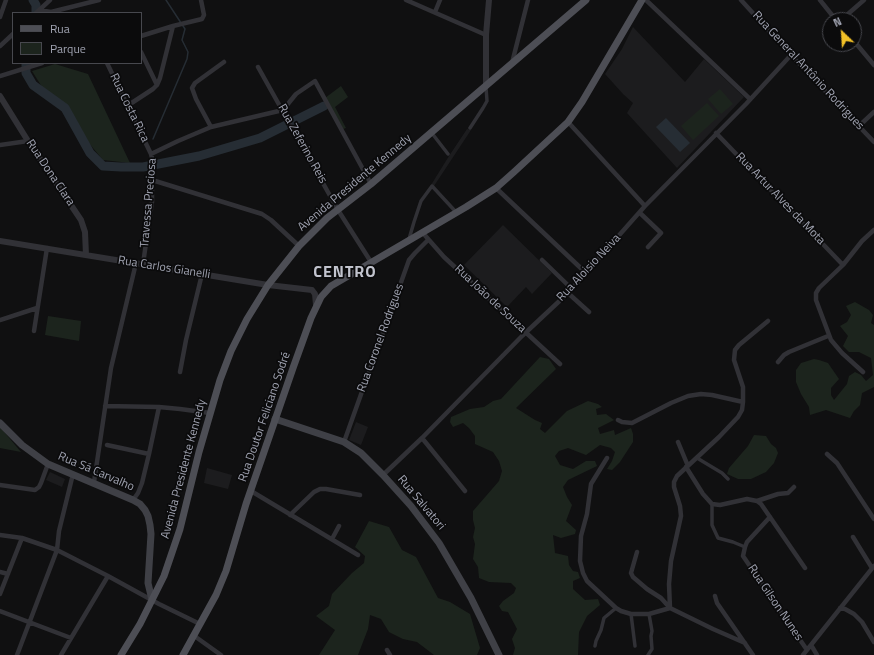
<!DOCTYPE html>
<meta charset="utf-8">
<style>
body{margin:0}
#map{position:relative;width:874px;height:655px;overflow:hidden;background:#101011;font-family:"Titillium Web",sans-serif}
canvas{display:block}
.legend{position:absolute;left:12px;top:12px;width:130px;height:52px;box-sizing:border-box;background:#0b0b0c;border:1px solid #47484e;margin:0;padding:5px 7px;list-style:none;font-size:12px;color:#a1a4b2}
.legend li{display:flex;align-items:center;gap:8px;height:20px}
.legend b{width:20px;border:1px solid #47484e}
.north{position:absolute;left:822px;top:12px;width:40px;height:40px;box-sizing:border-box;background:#0b0b0c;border:1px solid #47484e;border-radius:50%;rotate:335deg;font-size:11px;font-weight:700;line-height:16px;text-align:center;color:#a1a4b2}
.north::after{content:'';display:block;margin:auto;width:14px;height:18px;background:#f2c127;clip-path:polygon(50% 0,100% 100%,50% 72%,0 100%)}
</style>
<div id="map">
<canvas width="874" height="655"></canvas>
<ul class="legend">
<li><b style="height:5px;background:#4d4e55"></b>Rua</li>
<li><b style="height:11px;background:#1c241d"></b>Parque</li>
</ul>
<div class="north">N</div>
</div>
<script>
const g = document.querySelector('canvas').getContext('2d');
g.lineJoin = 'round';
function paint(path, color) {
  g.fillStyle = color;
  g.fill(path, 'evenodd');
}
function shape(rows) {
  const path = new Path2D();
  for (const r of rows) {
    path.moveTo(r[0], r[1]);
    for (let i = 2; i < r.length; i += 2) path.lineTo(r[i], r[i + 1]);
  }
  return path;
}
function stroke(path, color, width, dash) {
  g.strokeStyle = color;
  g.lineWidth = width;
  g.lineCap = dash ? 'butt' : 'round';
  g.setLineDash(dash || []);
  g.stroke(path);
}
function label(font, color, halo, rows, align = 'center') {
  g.font = font + ' "Titillium Web",sans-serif';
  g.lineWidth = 3.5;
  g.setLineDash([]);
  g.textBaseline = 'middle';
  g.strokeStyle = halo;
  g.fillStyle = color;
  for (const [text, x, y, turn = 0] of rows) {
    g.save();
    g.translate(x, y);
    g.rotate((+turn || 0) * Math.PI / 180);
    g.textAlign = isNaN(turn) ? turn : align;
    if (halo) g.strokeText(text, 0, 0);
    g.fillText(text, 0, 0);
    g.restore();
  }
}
const built = shape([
 [633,27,685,82,704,59,744,97,677,168,627,113,633,103,623,94,605,74,622,49],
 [467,129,471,130,434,186,431,185,449,156],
 [503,225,552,273,532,294,526,287,507,307,464,265],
 [356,422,368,427,361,445,349,440],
 [207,468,232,475,228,489,204,483],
 [50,472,65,479,62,487,46,480]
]);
const green = shape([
 [55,64,88,74,130,163,103,160,42,87,32,71],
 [341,86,348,97,335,107,346,128,343,129,325,98],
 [720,89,733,104,721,114,708,99],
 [707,103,719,116,693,140,681,126],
 [855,302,869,310,873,315,871,323,874,325,874,387,862,393,860,405,854,411,850,418,826,410,810,415,809,407,801,394,796,382,796,370,801,363,814,359,819,360,828,363,839,379,831,388,831,395,834,400,847,384,849,376,855,372,861,375,866,381,873,375,871,358,859,352,849,352,843,346,848,336,840,326,847,322,851,315,846,306],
 [48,316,81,321,79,341,45,335],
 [540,357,549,359,556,369,516,408,535,420,542,423,540,429,545,433,567,411,588,401,598,404,602,407,596,409,597,415,606,414,614,420,598,428,600,434,614,430,615,435,631,428,633,434,633,442,620,462,612,470,607,469,612,461,615,452,611,448,600,445,586,455,568,448,559,451,555,456,560,465,573,469,586,461,595,461,597,466,568,480,563,487,567,497,572,505,566,521,576,530,575,534,561,538,553,535,555,553,568,556,569,565,573,571,578,572,580,578,573,581,573,589,585,600,598,599,600,605,587,616,579,632,578,655,513,655,515,648,512,639,517,629,508,612,502,611,499,606,503,601,514,593,516,588,511,583,489,582,479,578,478,567,473,559,475,544,473,537,475,528,473,520,473,511,499,481,502,471,499,461,493,452,475,444,475,436,469,428,463,423,453,427,450,422,451,417,470,409,484,407,493,401,501,399],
 [0,427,21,452,0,448],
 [754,435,766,436,771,444,776,448,778,453,774,463,766,472,751,479,738,479,727,474,729,468,748,446],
 [369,521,389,527,402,550,416,557,438,598,450,602,470,614,480,648,477,655,434,655,417,642,403,639,389,632,381,619,370,615,368,629,358,655,319,655,335,630,316,616,329,606,332,594,352,573,364,563,365,556,355,547]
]);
const water = shape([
 [666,118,690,143,680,152,656,127]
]);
const stream = shape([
 [153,139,187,59,188,52,182,40,185,29,166,0],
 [141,167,142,164]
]);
const river = shape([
 [33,0,36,5,36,13],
 [26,63,26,73,33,85,65,108,90,153,103,166,121,167,143,167,199,156,260,138,324,106]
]);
const pedestrian = shape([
 [470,128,483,108,487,101,486,87],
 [431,132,448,154],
 [409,239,414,222,421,201,432,186,456,212],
 [697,458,722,473,728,479],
 [712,504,712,525,718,538,733,542,745,547],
 [631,614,635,646],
 [595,646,596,641,601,630,604,618,616,608],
 [648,655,652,649,651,636,652,631,649,614]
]);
const minor = shape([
 [406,0,486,35],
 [646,0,750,99],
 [741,0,791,55,874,142],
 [820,0,836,20],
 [39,10,51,12,99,0],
 [435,12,440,0],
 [36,13,50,0],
 [0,17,6,0],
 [841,20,864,0],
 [141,36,173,26,202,19,204,15,201,0],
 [854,41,874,65],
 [0,46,13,34],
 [141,52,157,85],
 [107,63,151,154,152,158,152,202,143,264],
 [512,63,528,0],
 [258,67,338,210,371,262],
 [0,76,42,63],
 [127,106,153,89,157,85,160,78,173,26],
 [568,122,645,206],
 [859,126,874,112],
 [211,127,196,99,192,88,195,83,224,62],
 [716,133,843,265],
 [0,145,28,141],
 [151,154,178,141,211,127,283,110,296,94,315,81,371,184],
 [152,180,262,214,271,220,299,246],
 [496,188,586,273],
 [640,213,661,233,648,247],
 [422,232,444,257,560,364],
 [542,260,572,289],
 [568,293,589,312],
 [0,320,37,308],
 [34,331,47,248],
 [778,362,784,355,789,352,828,336],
 [180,372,186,340,202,274],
 [863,372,842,353,831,340,816,300,816,293,819,288,843,265,862,241,874,230],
 [743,402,743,387,734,360,735,350,739,345,768,321],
 [105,406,159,407],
 [618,420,622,422,632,423,671,403,688,396,701,394,712,395,743,402,742,410,738,417,719,437,677,476,674,482,674,487,680,506,681,516,671,561,669,584,670,608],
 [422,438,465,491],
 [344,442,409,260,415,253,428,240],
 [678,442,688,466],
 [107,445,149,454,159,407,180,409,210,413],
 [827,454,837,463,874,519],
 [607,458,591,484,587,514,581,536,580,561,583,573,587,581,616,608,621,611,631,614,649,614,670,608,713,629,745,643],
 [686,467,703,494,712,504,720,505,747,499,757,501,761,504,805,568],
 [383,475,422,438,522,336,568,293,645,206,746,104,791,55],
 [94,482,111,368,136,263],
 [0,485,35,490,39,487,41,483,48,464],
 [251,491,358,555],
 [133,500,138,493,142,483,149,454],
 [757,501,778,494,788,493,794,487],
 [290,515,314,492,320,489,326,489,360,495],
 [770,517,747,542,745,547,743,556,807,650],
 [0,535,22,538,57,550,108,576,159,604,200,624],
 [853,537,872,568],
 [332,539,339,526],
 [637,552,631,573,633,577,647,589,661,598,670,608],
 [0,572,8,574],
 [0,594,22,538],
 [715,596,717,603,753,655],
 [840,608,845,609,854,614,862,622,874,642],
 [0,611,71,638],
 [193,635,221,655],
 [811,645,817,655],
 [387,650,390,655],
 [17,655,57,550,59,531,73,474],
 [61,655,108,576],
 [803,655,874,566]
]);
const tertiary = shape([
 [486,86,486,35,489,0],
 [0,96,28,141,81,220,85,232,86,255],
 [0,241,268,285,312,290,315,294,316,305]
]);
const secondary = shape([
 [275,419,344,442,361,453,383,475,411,506,439,543,471,598,499,655],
 [0,423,22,445,48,464,133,500,140,504,145,510,148,516,150,525,151,534,148,583,152,600]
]);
const primary = shape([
 [121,655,140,624,164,576,180,529,199,452,220,380,231,351,247,319,268,285,299,246,327,218,371,184,586,0],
 [183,655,216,595,226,571,246,504,293,368,311,318,321,297,331,286,466,207,496,188,514,172,568,122,582,102,642,0]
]);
const streetNames = [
 ["Rua General Antônio Rodrigues",808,71,47],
 ["Rua Costa Rica",129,108,64],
 ["Rua Zeferino Reis",302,144,61],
 ["Rua Dona Clara",50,173,56],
 ["Avenida Presidente Kennedy",355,183,-40],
 ["Rua Artur Alves da Mota",780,199,46],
 ["Travessa Preciosa",149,203,-85],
 ["Rua Carlos Gianelli",164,268,9],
 ["Rua Aloisio Neiva",589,268,-47],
 ["Rua João de Souza",490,299,43],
 ["Rua Coronel Rodrigues",381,338,-70],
 ["Rua Doutor Feliciano Sodré",265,417,-71],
 ["Avenida Presidente Kennedy",184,469,-75],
 ["Rua Sá Carvalho",96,472,23],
 ["Rua Salvatori",421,503,50],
 ["Rua Gilson Nunes",775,603,56]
];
const districtNames = [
 ["CENTRO",345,273]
];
paint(built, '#1c1c1e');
paint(green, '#1c241d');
paint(water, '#262d34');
stroke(stream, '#262d34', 1.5);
stroke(river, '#262d34', 9);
stroke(pedestrian, '#313136', 3.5);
stroke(minor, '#313136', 4.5);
stroke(tertiary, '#313136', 6);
stroke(secondary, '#3f4046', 7);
stroke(primary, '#4d4e55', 7);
label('12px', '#a1a4b2', '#0b0b0c', streetNames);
g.letterSpacing = '1px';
label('bold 16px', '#c2c4ce', '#0b0b0c', districtNames);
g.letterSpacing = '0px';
</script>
